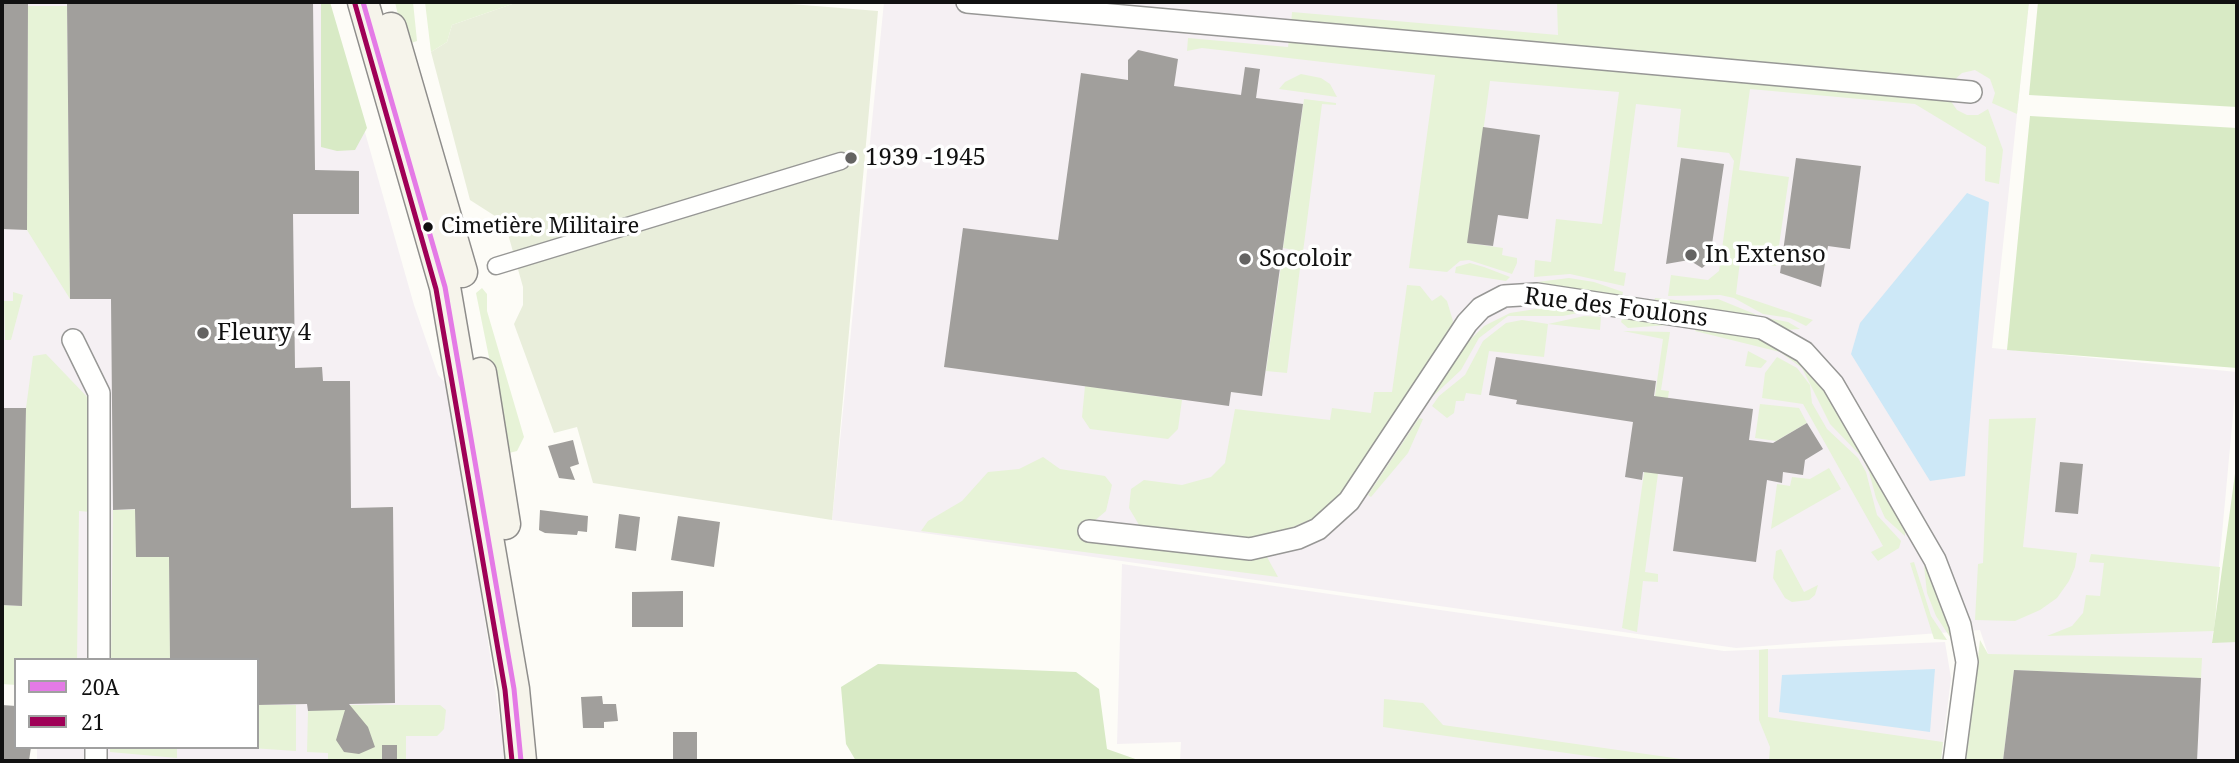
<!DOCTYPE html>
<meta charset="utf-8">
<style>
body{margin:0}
#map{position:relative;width:2239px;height:763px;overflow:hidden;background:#fdfcf7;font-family:"Noto Serif",serif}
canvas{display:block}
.frame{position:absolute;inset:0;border:4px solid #111;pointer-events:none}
.legend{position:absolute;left:14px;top:658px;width:245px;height:91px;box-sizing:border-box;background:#fff;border:2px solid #a0a0a0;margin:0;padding:9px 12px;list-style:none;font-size:21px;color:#111}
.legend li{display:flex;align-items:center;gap:14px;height:35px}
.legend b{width:35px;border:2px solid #a0a0a0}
</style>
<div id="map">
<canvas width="2239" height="763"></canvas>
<div class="frame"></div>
<ul class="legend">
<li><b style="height:9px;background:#e47ae6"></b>20A</li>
<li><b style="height:9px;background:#9f0057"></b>21</li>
</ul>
</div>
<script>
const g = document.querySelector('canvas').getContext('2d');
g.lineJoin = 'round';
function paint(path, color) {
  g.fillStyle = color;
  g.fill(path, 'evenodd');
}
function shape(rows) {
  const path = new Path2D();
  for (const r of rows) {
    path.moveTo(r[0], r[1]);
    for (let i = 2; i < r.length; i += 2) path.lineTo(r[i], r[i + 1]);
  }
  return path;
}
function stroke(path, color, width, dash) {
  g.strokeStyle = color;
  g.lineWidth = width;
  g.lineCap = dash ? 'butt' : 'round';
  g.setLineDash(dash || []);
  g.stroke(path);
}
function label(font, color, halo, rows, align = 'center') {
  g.font = font + ' "Noto Serif",serif';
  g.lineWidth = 7;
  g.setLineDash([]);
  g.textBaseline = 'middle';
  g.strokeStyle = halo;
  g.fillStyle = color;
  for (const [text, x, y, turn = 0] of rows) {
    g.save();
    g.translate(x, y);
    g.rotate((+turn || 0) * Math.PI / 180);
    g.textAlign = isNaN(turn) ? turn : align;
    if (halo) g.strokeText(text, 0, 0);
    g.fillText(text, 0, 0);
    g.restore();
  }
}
const industrial = shape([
 [2,2,328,2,414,305,438,375,450,388,506,761,37,761,37,747,257,747,257,660,39,660,2,639],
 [884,2,2029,2,1992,348,2237,372,2212,642,2237,642,2237,761,1973,761,1988,654,1980,630,1736,648,832,520],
 [1122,564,1724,651,1945,642,1951,678,1941,761,1180,761,1181,742,1117,744]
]);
const green = shape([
 [395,2,413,2,417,41,405,45],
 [425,2,518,2,452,25,447,42,431,52],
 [1557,2,2029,2,2017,114,1992,103,1995,93,1990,79,1975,70,1962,73,1953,81,1291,25,1292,12,1558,35],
 [28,6,67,6,70,299,27,230],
 [1188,38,1288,47,1289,39,1950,100,1957,110,1967,115,1978,115,1988,109,2003,150,1999,184,1985,181,1986,147,1915,104,1750,89,1739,170,1789,177,1776,266,1740,261,1736,294,1813,320,1806,326,1790,318,1763,314,1734,298,1720,295,1668,296,1671,275,1708,280,1719,271,1734,161,1729,153,1677,147,1681,109,1636,104,1614,271,1626,273,1624,286,1570,274,1534,277,1535,260,1551,262,1556,219,1602,224,1619,92,1490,81,1468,243,1503,248,1502,255,1517,258,1517,263,1512,274,1469,260,1460,261,1447,272,1409,268,1435,75,1202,48,1187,51],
 [1301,74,1321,78,1330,84,1337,97,1279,89,1285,82],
 [1304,99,1336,103,1336,105,1322,104,1303,252,1283,248],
 [1470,263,1484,267,1510,277,1506,281,1455,273,1456,267],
 [1281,266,1300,268,1287,373,1266,371],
 [1569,278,1594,282,1623,292,1622,297,1540,285,1537,282],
 [1407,285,1420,286,1432,301,1441,295,1447,301,1453,321,1451,332,1350,488,1316,517,1270,537,1247,541,1142,530,1129,508,1131,489,1144,480,1182,485,1211,477,1225,463,1235,409,1330,420,1332,408,1371,413,1374,392,1392,392],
 [482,288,487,294,487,311,524,437,517,451,509,453,503,451,495,387,476,293],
 [13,292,23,295,11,340,5,340,4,301,13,301],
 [1655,298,1686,301,1718,299,1762,317,1788,322,1800,329,1784,330,1654,301],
 [1549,307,1588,311,1563,316,1508,316,1479,338,1461,370,1431,398,1462,348,1484,326,1510,313],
 [1584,316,1601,317,1600,330,1548,324,1544,357,1489,351,1481,395,1466,393,1464,401,1456,401,1454,413,1447,418,1432,406,1439,396,1465,375,1483,341,1506,323,1522,320,1548,324],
 [1623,316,1669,322,1668,325,1628,328,1621,322],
 [1697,327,1747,335,1773,344,1805,367,1817,380,1905,526,1905,536,1885,518,1876,498,1869,472,1861,456,1830,424,1802,368,1780,352,1695,331],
 [1623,331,1670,332,1661,390,1669,391,1668,398,1645,572,1658,574,1658,582,1643,581,1637,632,1622,628,1663,339],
 [1748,351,1767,361,1761,368,1745,366],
 [46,354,92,402,91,512,79,511,77,660,16,660,16,685,2,684,2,605,21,606,26,408,33,356],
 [1777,357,1797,368,1810,385,1812,403,1827,429,1858,458,1866,472,1877,515,1901,541,1899,548,1878,561,1871,552,1883,546,1803,404,1762,398,1765,373],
 [1085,386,1182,400,1178,429,1168,439,1090,429,1082,417],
 [1760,404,1799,408,1807,423,1776,441,1755,438],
 [1419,418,1423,419,1408,453,1371,497,1368,495],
 [2036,418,2023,547,2077,553,2075,567,2069,581,2057,598,2040,610,2015,621,1975,620,1978,564,1983,563,1989,419],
 [1043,457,1060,469,1105,476,1112,485,1106,511,1087,527,1084,542,1234,558,1267,557,1278,577,921,531,928,521,962,501,988,472,1019,469],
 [1829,468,1841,489,1771,529,1777,484,1790,486,1792,477,1810,479],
 [169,509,170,660,111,660,113,510],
 [1781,549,1804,592,1818,585,1815,595,1809,600,1792,602,1785,598,1773,578,1776,551],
 [2091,554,2220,567,2214,631,2047,636,2072,626,2083,613,2086,595,2100,596,2104,563,2089,562],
 [1914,562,1931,616,1947,640,1934,639,1910,563],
 [1924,566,1930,572,1948,619,1952,640,1936,616,1927,593],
 [1980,640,1988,654,2202,658,2201,678,2014,670,2003,761,1966,761],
 [1768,649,1768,717,1943,742,1941,761,1761,761,1769,760,1770,747,1759,720,1759,650],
 [1384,699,1423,703,1443,725,1695,761,1623,761,1383,727],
 [257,705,296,705,296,751,236,747,257,747],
 [317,705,440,705,446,710,444,729,437,736,406,736,406,761,328,761,328,753,307,752,308,711,317,710],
 [110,747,177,747,177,758,110,752]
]);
const forest = shape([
 [321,2,330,2,367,128,355,150,337,151,321,147],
 [2038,2,2237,2,2237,107,2029,95],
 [2030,116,2237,128,2237,368,2007,350],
 [2237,459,2237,642,2212,643],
 [878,664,1076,672,1099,689,1107,749,1141,761,856,761,846,744,841,687]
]);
const cemetery = shape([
 [518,2,766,2,878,11,832,520,593,483,577,427,554,433,514,324,523,305,523,287,508,234,495,216,470,200,431,52,447,42,452,25]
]);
const water = shape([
 [1967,193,1989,202,1965,476,1930,481,1851,354,1860,323],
 [1935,669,1930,732,1779,712,1782,675]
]);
const building = shape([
 [2,2,28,2,27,230,2,229],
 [67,2,313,2,315,170,359,171,359,214,293,214,295,368,322,367,323,381,350,381,351,508,393,507,395,703,349,704,368,727,375,747,359,754,344,752,336,740,345,710,308,711,307,704,257,705,257,660,170,660,169,557,136,557,135,509,113,510,111,299,70,299],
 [1138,50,1178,59,1174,86,1241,95,1245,67,1260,69,1256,98,1303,104,1262,396,1231,392,1229,406,944,367,963,228,1058,240,1081,73,1128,80,1128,60],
 [1483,127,1540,135,1528,219,1498,215,1493,246,1467,243],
 [1681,158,1724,164,1711,251,1707,264,1702,268,1689,260,1666,264],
 [1796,158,1861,166,1850,249,1828,246,1821,287,1780,273],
 [1496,357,1656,381,1654,396,1753,409,1749,440,1773,443,1807,423,1823,449,1805,460,1803,475,1783,472,1782,483,1767,480,1756,562,1673,551,1683,477,1643,472,1642,480,1625,477,1633,422,1516,404,1517,400,1489,395],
 [2,408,26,408,22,606,2,605],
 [573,440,579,464,570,467,575,480,559,478,548,446],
 [2060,462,2083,464,2078,514,2055,512],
 [540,510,588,516,587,532,578,531,577,535,545,533,539,530],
 [619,514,640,517,636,551,615,548],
 [678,516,720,522,714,567,671,560],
 [683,591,683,627,632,627,632,592],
 [2014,670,2201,678,2197,761,2003,761],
 [602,696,603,704,616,704,618,721,604,722,604,728,583,728,581,697],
 [2,705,16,706,16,747,31,747,29,761,2,761],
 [673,732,697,732,697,761,673,761],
 [382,745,397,745,397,760,382,760]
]);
const pedestrian = shape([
 [496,266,841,161]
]);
const minor = shape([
 [967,2,1971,92],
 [73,340,99,393,99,660],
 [1089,531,1250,549,1298,538,1318,529,1349,501,1467,323,1481,308,1504,296,1537,294,1762,328,1804,352,1833,384,1935,560,1960,625,1967,662,1954,761],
 [96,761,96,747]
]);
const secondary = shape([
 [363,2,445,287,514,689,521,761],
 [391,28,462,272],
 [481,373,505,524]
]);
const bus1 = shape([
 [363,2,445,287,514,689,521,761]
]);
const bus2 = shape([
 [355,4,436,289,505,690,512,761]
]);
const markers = [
 [851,158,7,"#646362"],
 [428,227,6,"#111"],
 [1691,255,7,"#646362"],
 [1245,259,7,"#646362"],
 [203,333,7,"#646362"]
];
const busNames = [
 ["Cimetière Militaire",441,227]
];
const poiNames = [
 ["1939 -1945",865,158],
 ["In Extenso",1705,255],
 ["Socoloir",1259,259],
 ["Fleury 4",217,333]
];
const streetNames = [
 ["Rue des Foulons",1616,308,7]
];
paint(industrial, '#f5f0f3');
paint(green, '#e7f3d7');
paint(forest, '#d8eac5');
paint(cemetery, '#e9eedb');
paint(water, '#cde8f7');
paint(building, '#a19f9c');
stroke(pedestrian, '#979795', 19);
stroke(minor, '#979795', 24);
stroke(secondary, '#8e8d8b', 33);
stroke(pedestrian, '#fffffe', 16);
stroke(minor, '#fffffe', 21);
stroke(secondary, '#f6f4eb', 30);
stroke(bus1, '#e47ae6', 5);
stroke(bus2, '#9f0057', 5);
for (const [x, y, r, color] of markers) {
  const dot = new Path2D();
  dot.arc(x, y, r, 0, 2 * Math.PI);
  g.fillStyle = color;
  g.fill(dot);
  stroke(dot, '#fff', 2.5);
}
label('22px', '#111', '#fff', busNames, 'left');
label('24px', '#111', '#fff', poiNames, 'left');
label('24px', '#111', '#fff', streetNames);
</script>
